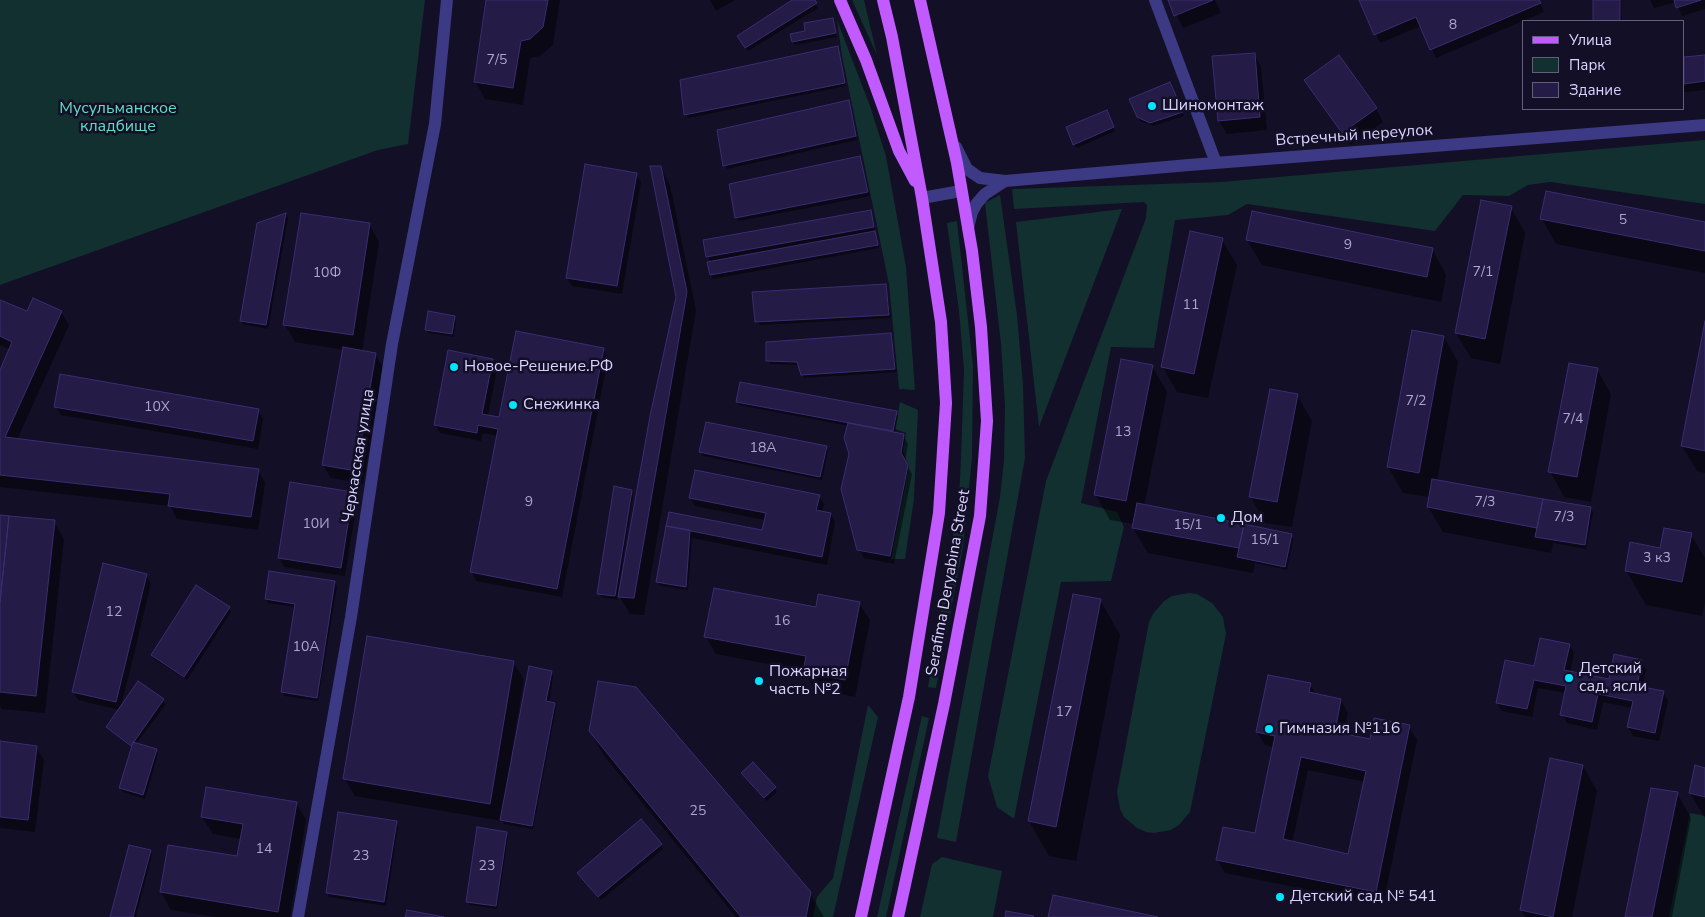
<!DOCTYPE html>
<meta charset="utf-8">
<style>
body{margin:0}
#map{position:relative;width:1705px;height:917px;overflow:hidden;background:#130f26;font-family:"Nunito Sans",sans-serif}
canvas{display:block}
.legend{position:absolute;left:1522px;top:20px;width:162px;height:90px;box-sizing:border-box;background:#130f26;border:1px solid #625e7d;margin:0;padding:6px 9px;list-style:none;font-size:15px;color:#d9d4ff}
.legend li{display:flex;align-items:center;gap:10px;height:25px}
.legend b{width:25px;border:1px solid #625e7d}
</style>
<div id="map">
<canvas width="1705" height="917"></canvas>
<ul class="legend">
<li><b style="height:6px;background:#c25bff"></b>Улица</li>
<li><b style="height:14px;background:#12302f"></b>Парк</li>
<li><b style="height:14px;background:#241b47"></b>Здание</li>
</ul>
</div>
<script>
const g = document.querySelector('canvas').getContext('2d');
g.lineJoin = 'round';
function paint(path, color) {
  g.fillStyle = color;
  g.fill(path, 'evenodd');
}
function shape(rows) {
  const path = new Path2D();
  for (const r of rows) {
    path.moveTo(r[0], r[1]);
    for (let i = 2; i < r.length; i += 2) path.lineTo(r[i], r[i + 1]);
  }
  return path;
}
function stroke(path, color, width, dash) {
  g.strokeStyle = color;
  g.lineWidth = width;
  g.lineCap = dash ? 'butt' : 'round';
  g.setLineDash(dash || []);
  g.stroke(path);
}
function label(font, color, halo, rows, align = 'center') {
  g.font = font + ' "Nunito Sans",sans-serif';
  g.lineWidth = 5;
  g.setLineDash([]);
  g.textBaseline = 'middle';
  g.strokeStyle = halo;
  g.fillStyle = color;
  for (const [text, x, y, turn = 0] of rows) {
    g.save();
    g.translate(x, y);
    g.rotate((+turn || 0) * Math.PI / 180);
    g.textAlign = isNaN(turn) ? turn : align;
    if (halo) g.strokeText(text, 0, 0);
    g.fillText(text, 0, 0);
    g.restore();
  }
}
const green = shape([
 [0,0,425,0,408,144,378,150,0,285],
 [852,0,864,0,877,55],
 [837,20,870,106,886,156,906,267,915,390,899,389,889,284,842,56],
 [1705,140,1705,204,1550,182,1528,185,1509,196,1463,195,1435,231,1247,204,1228,215,1175,220,1154,348,1111,347,1081,503,1117,512,1124,527,1111,581,1061,582,1014,819,997,807,988,776,1046,481,1146,218,1147,205,1144,202,1014,209,1012,189,1221,182],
 [1000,195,1017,315,1023,385,1025,458,956,842,937,838,1000,497,1004,460,1005,406,1001,344,985,203],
 [1122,209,1039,427,1016,222],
 [957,221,973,366,972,458,963,547,936,688,928,687,959,499,961,458,964,370,959,311,947,223],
 [900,402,918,410,914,499,905,559,891,559,909,466,903,452,906,433,895,429],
 [1189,593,1197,594,1212,603,1223,617,1226,634,1190,812,1179,825,1171,830,1154,833,1146,832,1137,828,1124,817,1120,809,1117,792,1149,622,1153,614,1164,601,1172,596],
 [868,705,878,717,833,917,813,917,817,897,833,878],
 [922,716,929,718,886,917,877,917],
 [1690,813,1705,816,1705,917,1669,917],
 [942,857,1002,871,993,917,920,917,932,864]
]);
const shadow = shape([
 [487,0,560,0,553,45,540,56,530,58,523,105,485,99,475,81],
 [710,0,735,0,716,11],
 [794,0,814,0,818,8,748,51,739,36],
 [1169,0,1215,0,1221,13,1183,28],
 [1361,0,1539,0,1544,12,1436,58,1421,26,1380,43],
 [1594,0,1621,0,1622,21,1595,21],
 [1650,0,1705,0,1705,9,1682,16,1676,2,1654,8],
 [832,19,837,37,795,45,793,42],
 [837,47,846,86,688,118,686,114],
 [1254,54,1261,67,1267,130,1227,134,1219,121,1213,58],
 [1705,56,1705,90,1684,92,1684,58],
 [1306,80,1376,109,1383,122,1350,145],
 [1172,87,1184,116,1153,126,1140,121,1138,116],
 [848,101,857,140,727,169,725,165],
 [1108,115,1115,131,1077,148,1074,144],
 [860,157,870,196,739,221,736,217],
 [660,167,670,185,696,310,644,615,630,614,618,594,617,600,601,597,599,593,631,492,633,495,618,590,621,590,677,297],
 [636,174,641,182,622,294,572,286,567,278],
 [1511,208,1525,233,1500,364,1471,358,1456,333],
 [870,211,879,248,713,279,711,275,711,262,708,257],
 [286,214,288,218,268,329,243,324,241,321,258,224],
 [1542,219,1705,223,1705,273,1556,244],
 [369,224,379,242,362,352,375,354,383,367,363,484,331,478,323,465,344,350,295,342,285,325],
 [1222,240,1237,265,1208,398,1177,392,1162,366],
 [1247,240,1432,249,1446,275,1441,302,1262,265],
 [886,286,891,318,759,325,757,321],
 [0,303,28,313,61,312,69,325,17,440,258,470,265,483,258,530,177,519,170,506,0,487,0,373,10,350,0,345],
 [454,317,456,321,454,337,429,333,426,329],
 [1705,327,1705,473,1697,471,1682,446],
 [891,334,897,372,804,378,800,365,770,364,768,360],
 [1444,337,1458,362,1437,481,1590,508,1593,512,1586,549,1553,543,1551,553,1443,532,1428,507,1430,497,1403,493,1388,467],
 [603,349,608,358,562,597,476,581,472,572,498,436,483,433,481,441,440,433,435,424,492,360,497,368,488,416,500,418],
 [1152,366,1167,392,1144,506,1291,535,1293,539,1287,570,1255,563,1253,573,1148,553,1133,528,1134,524,1110,520,1095,494],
 [1597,369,1611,395,1591,502,1564,497,1550,471],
 [1297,395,1312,421,1292,527,1265,523,1251,497],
 [737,402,896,412,898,416,895,433,903,435,908,444,905,462,912,474,894,564,864,558,859,549,849,426,739,405],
 [56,407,258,410,263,419,258,449,61,415],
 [826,447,828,451,822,480,703,456,701,452],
 [352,493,357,501,345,576,284,567,280,558],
 [819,496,824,504,822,512,831,514,835,522,827,565,692,538,688,590,660,586,658,582,667,526,763,531,765,520,695,506,690,498],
 [0,516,54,522,64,539,45,713,2,709,0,706],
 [1691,535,1705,558,1705,603,1702,616,1646,605,1626,570],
 [146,575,151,584,121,707,138,682,166,704,136,744,156,750,158,754,145,799,123,792,120,788,132,748,107,727,119,710,78,700,73,691],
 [334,582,337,586,318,701,285,696,282,692,296,607,268,603,266,599],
 [1100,600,1120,635,1076,861,1049,856,1029,821],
 [859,603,870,620,855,697,814,689,804,671,716,654,706,637],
 [229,608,231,612,187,680,154,659,152,655],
 [1569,645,1574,653,1570,672,1610,680,1641,661,1646,670,1642,688,1663,692,1668,701,1659,741,1633,736,1628,727,1632,708,1603,702,1597,730,1567,723,1562,715,1566,693,1538,688,1532,717,1502,711,1497,703,1535,668],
 [513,662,524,679,510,763,512,764,551,672,553,676,549,703,554,704,556,708,533,829,504,824,502,821,355,796,345,779],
 [1310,684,1316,695,1341,700,1348,713,1344,735,1371,740,1409,727,1417,740,1383,905,1225,873,1217,860,1256,835,1274,747,1265,745,1257,732],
 [1308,770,1365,782,1349,855,1292,843],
 [590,731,810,893,824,917,736,917,605,757],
 [0,743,36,747,44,760,35,832,0,828],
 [753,763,777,792,767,801,744,777],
 [1583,766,1597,791,1572,917,1525,917,1521,910],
 [1705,769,1705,818,1690,793],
 [1677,793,1691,818,1672,917,1627,917],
 [296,803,306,820,290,917,216,917,171,910,161,892,238,858,242,839,213,834,202,817],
 [641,821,663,849,601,900,581,877],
 [396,822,398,826,386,906,329,897,327,893],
 [506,833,508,837,497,909,470,905,468,901],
 [150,852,152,855,136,917,111,917]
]);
const building = shape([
 [486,0,548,0,543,27,530,39,521,41,513,88,474,82,486,0],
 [792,0,815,0,817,3,745,48,737,36,792,0],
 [1168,0,1213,0,1174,16,1168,0],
 [1359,0,1539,0,1541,3,1430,50,1416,17,1374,35,1359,0],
 [1593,0,1620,0,1620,21,1593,21,1593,0],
 [1674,0,1701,0,1676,8,1674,0],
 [833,18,836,33,792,42,790,34,805,31,804,23,833,18],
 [838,46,845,83,684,115,680,80,838,46],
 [1255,53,1260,117,1218,121,1212,56,1255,53],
 [1339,55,1377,108,1342,133,1304,80,1339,55],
 [1705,55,1705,81,1684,84,1684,57,1705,55],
 [1170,82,1183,112,1150,123,1137,117,1129,99,1170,82],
 [849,100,856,136,723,166,717,130,849,100],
 [1107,110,1114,127,1073,145,1066,127,1107,110],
 [860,156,868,192,735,218,729,184,860,156],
 [585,164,637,173,617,286,566,278,585,164],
 [650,166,661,166,687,292,634,598,618,597,650,416,676,297,650,166],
 [1546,191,1705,222,1705,251,1540,219,1546,191],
 [1481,200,1512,206,1485,339,1455,333,1481,200],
 [871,210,874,227,706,257,703,240,871,210],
 [1252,211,1433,248,1427,277,1246,240,1252,211],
 [286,213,266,325,240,321,257,223,286,213],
 [301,213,370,223,353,335,283,325,301,213],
 [875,231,878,245,710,275,707,262,875,231],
 [1190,231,1223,238,1194,374,1161,367,1190,231],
 [886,284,889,315,755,322,752,292,886,284],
 [33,298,62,311,5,437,259,469,251,517,168,506,170,494,0,475,0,370,12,342,0,336,0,300,27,311,33,298],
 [428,311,455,316,452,334,425,330,428,311],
 [1705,321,1705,451,1681,446,1705,321],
 [1412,330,1444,336,1419,473,1387,467,1412,330],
 [516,331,604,348,557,589,470,572,498,429,478,425,477,433,434,425,448,350,493,359,482,414,499,417,516,331],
 [891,333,895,369,801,375,797,362,766,361,766,342,891,333],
 [343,347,376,353,356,471,322,465,343,347],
 [1121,359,1153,365,1126,501,1094,495,1121,359],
 [1569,363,1598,368,1577,477,1548,472,1569,363],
 [60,374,259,409,253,441,54,407,60,374],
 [740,382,897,411,893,431,736,402,740,382],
 [1270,389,1298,394,1277,502,1249,497,1270,389],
 [706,422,827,446,820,477,699,452,706,422],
 [848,423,904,434,901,453,908,465,890,556,857,550,841,489,849,454,844,438,848,423],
 [695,470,820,495,816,510,831,513,822,557,666,526,669,512,762,530,766,513,689,498,695,470],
 [1432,479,1543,499,1537,528,1427,507,1432,479],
 [290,482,353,492,341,568,278,558,290,482],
 [614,486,632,490,615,596,597,594,614,486],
 [1543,499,1591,507,1585,545,1535,537,1543,499],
 [1137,503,1244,524,1239,548,1132,528,1137,503],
 [0,515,9,516,0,602,0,515],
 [9,516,55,520,36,696,0,692,0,602,9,516],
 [1244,524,1292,534,1285,567,1237,557,1244,524],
 [666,526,690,530,686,587,656,582,666,526],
 [1664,528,1692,533,1682,582,1625,571,1630,542,1660,548,1664,528],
 [103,563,147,574,116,702,72,692,103,563],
 [269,571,335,581,317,698,281,692,295,604,265,599,269,571],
 [196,585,230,607,184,677,151,655,196,585],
 [714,588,816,607,818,594,860,602,845,680,803,672,806,656,704,637,714,588],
 [1073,594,1101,599,1056,827,1028,821,1073,594],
 [367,636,514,661,490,804,343,779,367,636],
 [1540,638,1570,644,1564,670,1609,679,1614,654,1642,660,1637,686,1664,691,1655,733,1627,727,1633,701,1598,694,1592,722,1560,715,1566,686,1534,680,1527,709,1496,703,1505,660,1534,666,1540,638],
 [529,666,552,671,546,701,555,703,532,826,500,820,529,666],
 [1268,675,1311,683,1309,692,1341,699,1335,732,1370,739,1374,718,1410,725,1376,892,1216,860,1223,827,1255,833,1275,736,1256,732,1268,675],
 [1301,757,1366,771,1348,854,1283,839,1301,757],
 [138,681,164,699,131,746,106,727,138,681],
 [598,681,636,687,811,892,806,917,741,917,589,731,598,681],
 [0,741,37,746,28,820,0,817,0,741],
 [133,742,157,749,143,795,119,788,133,742],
 [1550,758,1583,765,1553,917,1520,910,1550,758],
 [753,762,776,787,764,798,741,773,753,762],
 [1695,765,1705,768,1705,797,1689,793,1695,765],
 [206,787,297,802,278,912,160,892,168,845,237,856,243,824,201,817,206,787],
 [1651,788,1678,792,1674,811,1652,917,1625,917,1651,788],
 [338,812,397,821,384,902,326,893,338,812],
 [641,819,662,844,598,897,577,873,641,819],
 [477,827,507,832,496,906,466,902,477,827],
 [129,845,151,850,133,917,110,917,129,845],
 [1053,895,1158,917,1048,917,1053,895],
 [407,910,444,917,405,917,407,910],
 [1006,911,1034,916,1033,917,1005,917,1006,911]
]);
const street = shape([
 [1155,0,1216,163],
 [956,147,967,169,974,174,980,178,1005,181,1189,165,1705,125],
 [922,198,961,191],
 [968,228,972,212,977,203,985,194,1005,181],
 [298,917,351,617,392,344,435,124,447,0]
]);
const primary = shape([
 [840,0,866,60,899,151,915,181],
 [861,917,909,697,939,513,946,403,941,322,922,198,892,37,883,0],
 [898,917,944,704,980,516,987,421,981,327,972,251,957,163,920,0]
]);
const markers = [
 [1152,106,5,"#00e5ff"],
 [454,367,5,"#00e5ff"],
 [513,405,5,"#00e5ff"],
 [1221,518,5,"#00e5ff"],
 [1569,678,5,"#00e5ff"],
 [759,681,5,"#00e5ff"],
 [1269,729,5,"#00e5ff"],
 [1280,897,5,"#00e5ff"]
];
const numberNames = [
 ["8",1453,26],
 ["7/5",497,61],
 ["5",1623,221],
 ["9",1348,246],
 ["7/1",1483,273],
 ["10Ф",327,274],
 ["11",1191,306],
 ["7/2",1416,402],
 ["10Х",157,408],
 ["7/4",1573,420],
 ["13",1123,433],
 ["18А",763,449],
 ["9",529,503],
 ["7/3",1485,503],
 ["7/3",1564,518],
 ["10И",316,525],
 ["15/1",1188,526],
 ["15/1",1265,541],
 ["3 к3",1657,559],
 ["12",114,613],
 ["16",782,622],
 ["10А",306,648],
 ["17",1064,713],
 ["25",698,812],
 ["14",264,850],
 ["23",361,857],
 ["23",487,867]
];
const poiNames = [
 ["Шиномонтаж",1162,106],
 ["Новое-Решение.РФ",464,367],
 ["Снежинка",523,405],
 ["Дом",1231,518],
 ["Детский",1579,669],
 ["сад, ясли",1579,687],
 ["Пожарная",769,672],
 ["часть №2",769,690],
 ["Гимназия №116",1279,729],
 ["Детский сад № 541",1290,897]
];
const parkNames = [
 ["Мусульманское",118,109],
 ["кладбище",118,127]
];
const streetNames = [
 ["Встречный переулок",1354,136,-4],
 ["Черкасская улица",359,456,-81],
 ["Serafima Deryabina Street",949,583,-80]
];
paint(green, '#12302f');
paint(shadow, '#0007');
paint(building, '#241b47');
stroke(building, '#3b2d73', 1);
stroke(street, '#3d3a85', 12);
stroke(primary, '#c25bff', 12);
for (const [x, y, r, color] of markers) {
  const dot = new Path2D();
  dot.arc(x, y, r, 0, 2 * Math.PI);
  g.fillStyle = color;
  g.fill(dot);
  stroke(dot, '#130f26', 2);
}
label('14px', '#aca6d1', null, numberNames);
label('16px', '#d9d4ff', '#130f26', poiNames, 'left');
label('16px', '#5fe0c0', '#130f26', parkNames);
label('16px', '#d9d4ff', '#130f26', streetNames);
</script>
